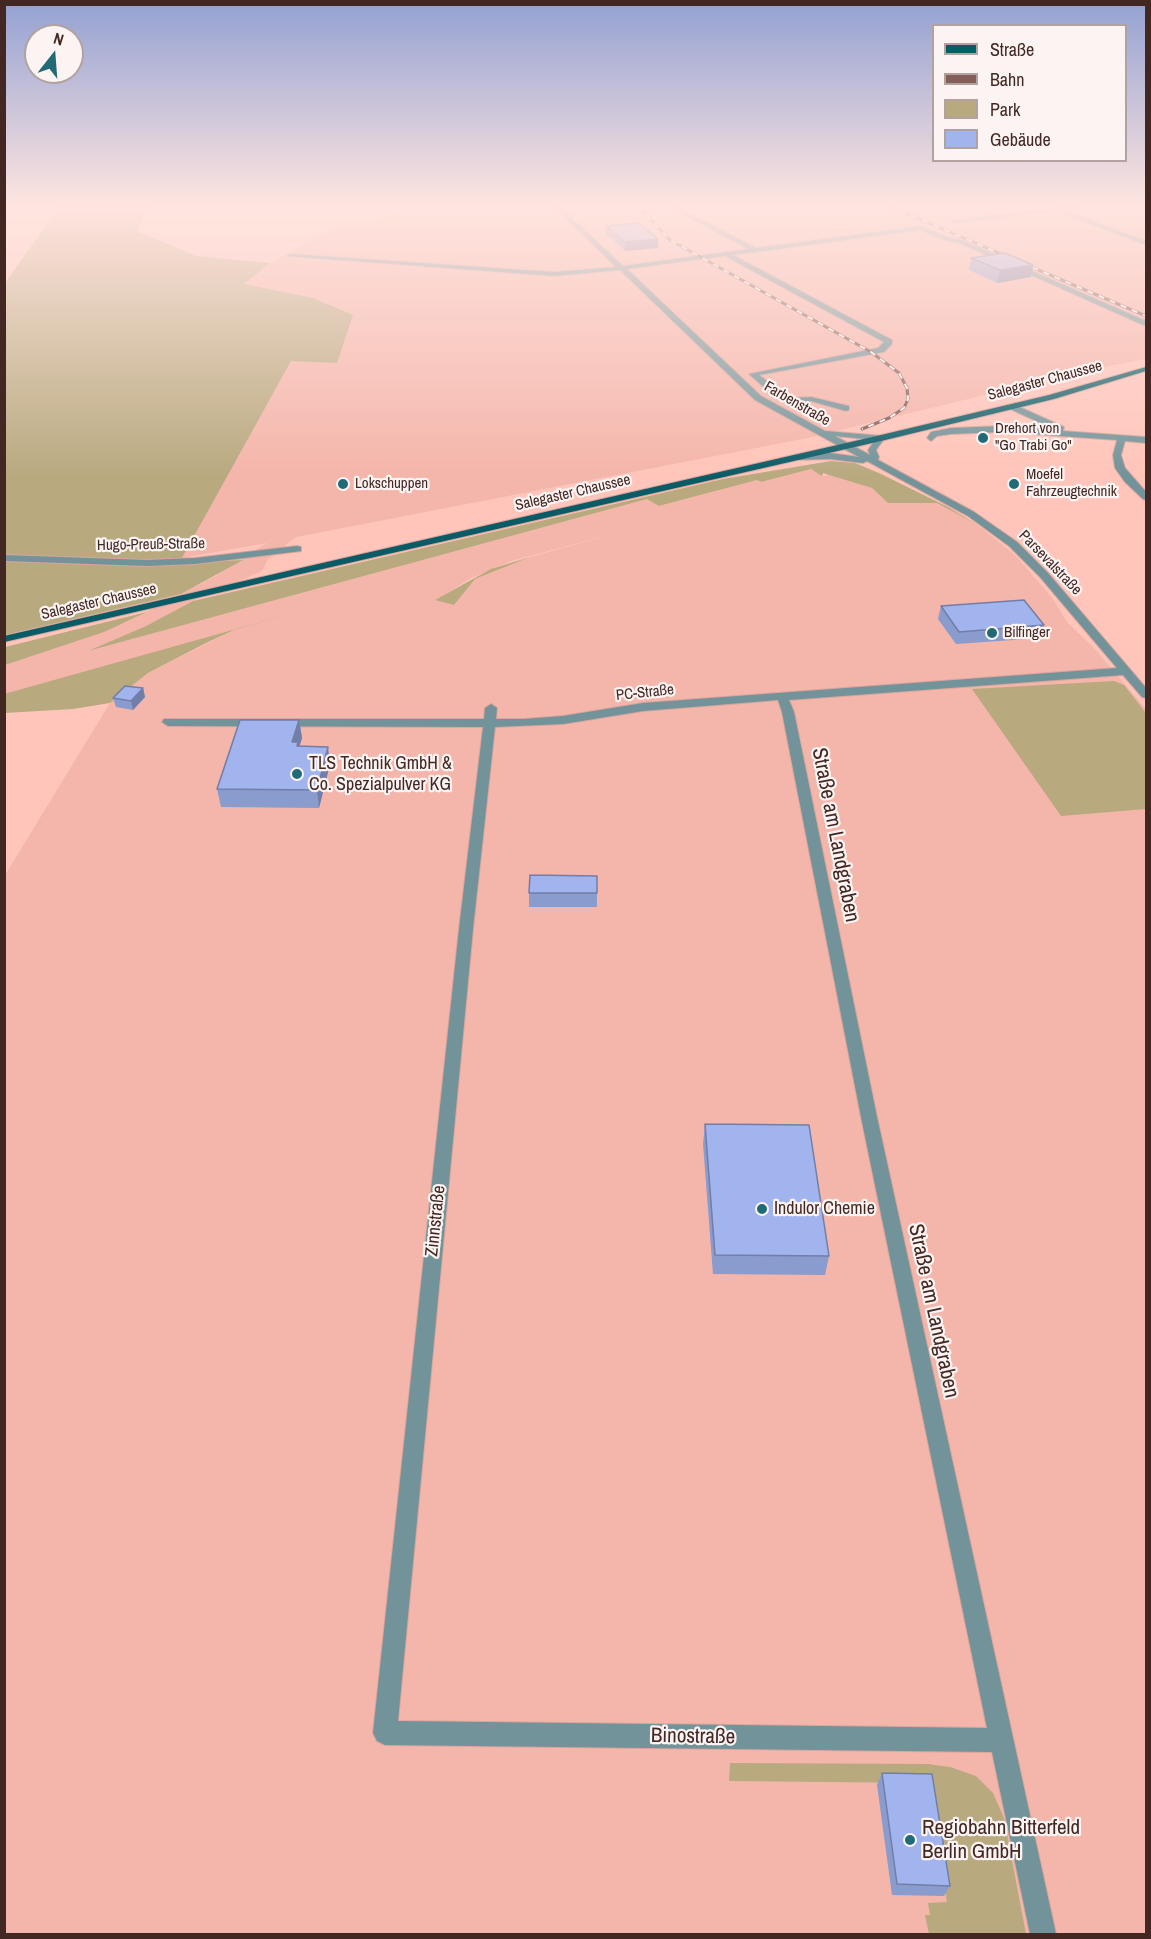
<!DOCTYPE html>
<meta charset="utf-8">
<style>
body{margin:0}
#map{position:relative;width:1151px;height:1939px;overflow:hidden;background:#ffc5ba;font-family:"Archivo Narrow",sans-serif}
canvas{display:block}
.frame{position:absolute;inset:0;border:6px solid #432723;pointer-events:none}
.legend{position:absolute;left:932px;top:24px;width:195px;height:138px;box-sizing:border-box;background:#fbf4f2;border:2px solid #b1a29f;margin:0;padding:8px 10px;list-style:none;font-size:18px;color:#432723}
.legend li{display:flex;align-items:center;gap:12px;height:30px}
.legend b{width:30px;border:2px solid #b1a29f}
.north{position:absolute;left:24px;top:24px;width:60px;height:60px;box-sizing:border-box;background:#fbf4f2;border:2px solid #b1a29f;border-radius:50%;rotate:17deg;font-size:16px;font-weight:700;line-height:24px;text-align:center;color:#432723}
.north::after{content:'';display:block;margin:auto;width:21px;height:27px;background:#216a76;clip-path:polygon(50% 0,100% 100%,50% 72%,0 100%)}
</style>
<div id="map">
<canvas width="1151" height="1939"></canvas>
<div class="frame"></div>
<ul class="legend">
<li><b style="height:8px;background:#095b66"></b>Straße</li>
<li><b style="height:8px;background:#845e58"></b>Bahn</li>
<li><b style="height:16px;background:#b8a97f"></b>Park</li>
<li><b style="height:16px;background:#a1b4ee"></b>Gebäude</li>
</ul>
<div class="north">N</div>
</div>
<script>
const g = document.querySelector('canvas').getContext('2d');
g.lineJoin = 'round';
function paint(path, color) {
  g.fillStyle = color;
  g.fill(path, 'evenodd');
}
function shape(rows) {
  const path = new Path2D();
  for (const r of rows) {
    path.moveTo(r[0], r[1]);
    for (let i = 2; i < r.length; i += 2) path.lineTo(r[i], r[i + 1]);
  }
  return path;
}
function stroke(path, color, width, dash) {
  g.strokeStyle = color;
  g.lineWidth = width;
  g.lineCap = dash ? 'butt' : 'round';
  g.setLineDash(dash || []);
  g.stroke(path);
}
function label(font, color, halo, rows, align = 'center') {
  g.font = font + ' "Archivo Narrow",sans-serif';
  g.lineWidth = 4.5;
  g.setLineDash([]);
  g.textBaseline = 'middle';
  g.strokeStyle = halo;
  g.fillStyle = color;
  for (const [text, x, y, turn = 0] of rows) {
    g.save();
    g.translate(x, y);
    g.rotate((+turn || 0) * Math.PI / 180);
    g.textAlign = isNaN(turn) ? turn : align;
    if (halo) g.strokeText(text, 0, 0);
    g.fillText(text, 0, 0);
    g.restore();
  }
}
const built = shape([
 [411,206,1146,206,1146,359,1080,372,803,439,296,537,268,559,262,571,193,601,146,626,88,651,647,499,660,506,757,480,761,482,811,469,823,476,829,475,872,488,888,503,937,503,978,525,1016,556,1053,599,1067,622,1094,648,1146,709,1146,1934,5,1934,4,877,110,703,148,673,234,630,275,618,5,694,5,665,77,641,131,620,216,576,267,543,182,558,291,360,353,315,313,298,243,284,270,263,342,223,375,220],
 [624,531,530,557,475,579,454,605,436,600,471,578,511,561]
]);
const green = shape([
 [60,206,148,206,137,231,196,256,270,263,244,284,313,298,353,315,337,363,291,361,182,558,183,563,243,560,181,594,5,635,5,283],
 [831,461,855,463,879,473,948,507,978,525,937,503,888,503,872,488,829,475,823,473,822,476,811,469,761,482,757,480,659,506,647,499,88,651,146,626,193,601,723,479],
 [530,557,475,579,454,605,435,600,491,569],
 [147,612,104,632,5,665,5,647],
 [286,615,234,630,206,643,148,673,110,703,73,709,5,713,4,694],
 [1114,681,1124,685,1146,713,1146,809,1061,816,972,689],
 [730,1763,928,1764,950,1767,976,1776,993,1793,1004,1818,1026,1934,929,1934,925,1915,930,1915,928,1903,947,1902,927,1783,729,1781]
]);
const minor = shape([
 [553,206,559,206,623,266,748,249,668,206,675,206,756,248,921,226,947,237,962,240,1146,321,1146,325,1143,325,959,243,944,240,920,230,733,255,892,340,892,344,884,352,759,375,790,398,811,397,849,406,849,410,846,411,811,401,786,403,777,399,749,374,878,348,884,342,725,256,627,269,761,396,825,431,884,436,885,438,876,450,879,457,878,460,974,512,1017,542,1048,573,1146,688,1146,698,1142,697,1123,675,789,700,794,712,877,1117,1056,1934,1030,1934,992,1752,385,1745,377,1741,373,1733,459,929,483,727,168,726,162,722,164,719,484,719,485,708,491,704,497,708,496,719,524,719,563,716,643,703,1117,668,1040,577,1009,546,968,516,867,461,863,463,830,459,794,460,793,458,797,455,830,453,859,457,755,400,620,270,554,276,287,256,290,254,554,272,616,267,553,206],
 [835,436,875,440,868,450,870,455,835,436],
 [778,700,782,712,861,1117,987,1728,398,1721,473,929,495,727,563,724,643,711,778,700],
 [1071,206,1085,206,1064,210,1146,241,1146,245,1056,211,954,223,951,221,1071,206],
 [1013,404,1064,427,1063,431,1146,437,1146,443,1125,441,1121,455,1125,468,1146,492,1146,500,1143,499,1125,482,1115,468,1113,455,1117,440,1001,432,951,434,937,436,931,441,927,438,931,432,951,428,1001,426,1058,431,1010,409,1010,405,1013,404],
 [297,546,301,547,301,551,195,564,147,566,4,561,4,555,147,560,195,558,297,546]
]);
const major = shape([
 [1146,367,1146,371,1054,399,881,441,4,642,4,636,881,435,1049,395,1146,367]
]);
const rail = shape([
 [638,206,670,240,871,352,899,373,907,388,908,399,904,408,889,418,862,429],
 [701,206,704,207],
 [889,206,1146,316]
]);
const wall = shape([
 [606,226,658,248,625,251,606,234],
 [971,258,1033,265,1031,277,997,283,969,270],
 [941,606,1044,625,1041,638,956,644,938,619],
 [143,688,145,697,133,710,116,707,113,698],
 [299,720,302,738,299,746,330,764,319,808,221,807,217,789],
 [597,876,597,907,529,907,529,893],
 [705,1124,829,1256,825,1275,713,1274,703,1144],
 [882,1773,950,1886,944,1896,892,1895,877,1785]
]);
const shadedWall = shape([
 [658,239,658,248,625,251,625,242],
 [1033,265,1031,277,997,283,1000,270],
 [143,688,145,697,133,710,131,701],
 [299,720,302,738,299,748,292,742],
 [328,747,330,764,319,808,317,790]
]);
const building = shape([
 [639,223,658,239,625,242,606,226,639,223],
 [1005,253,1033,265,1000,270,971,258,1005,253],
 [1024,600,1044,625,959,632,941,606,1024,600],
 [125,686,143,688,131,701,113,698,125,686],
 [240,720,299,720,292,742,298,742,297,746,328,747,317,790,217,789,240,720],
 [530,875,597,876,597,893,529,893,530,875],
 [705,1124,809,1125,829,1256,715,1255,705,1124],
 [882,1773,932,1774,950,1886,897,1884,882,1773]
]);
const markers = [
 [983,438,6,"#216a76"],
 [343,484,6,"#216a76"],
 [1014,484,6,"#216a76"],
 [992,633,6,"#216a76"],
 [297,774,6,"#216a76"],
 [762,1209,6,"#216a76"],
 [910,1840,6,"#216a76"]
];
const farStreetnames = [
 ["Salegaster Chaussee",1045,381,-15],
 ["Farbenstraße",797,404,30],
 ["Salegaster Chaussee",573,493,-13],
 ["Hugo-Preuß-Straße",151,545,-1],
 ["Parsevalstraße",1050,563,46],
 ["Salegaster Chaussee",99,602,-13],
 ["PC-Straße",645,693,-6]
];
const farPoinames = [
 ["Drehort von",995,429],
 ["\"Go Trabi Go\"",995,446],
 ["Moefel",1026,475],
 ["Fahrzeugtechnik",1026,492],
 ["Lokschuppen",355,484],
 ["Bilfinger",1004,633]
];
const poiNames = [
 ["TLS Technik GmbH &",309,764],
 ["Co. Spezialpulver KG",309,785],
 ["Indulor Chemie",774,1209]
];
const streetNames = [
 ["Zinnstraße",436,1221,-84]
];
const nearStreetnames = [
 ["Straße am Landgraben",835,835,79],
 ["Straße am Landgraben",933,1311,78],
 ["Binostraße",693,1737,1]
];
const nearPoinames = [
 ["Regiobahn Bitterfeld",922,1828],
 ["Berlin GmbH",922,1852]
];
paint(built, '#f4b5aa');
paint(green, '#b8a97f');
stroke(minor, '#d9a59c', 2);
stroke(major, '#d9a59c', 2);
paint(minor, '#719399');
paint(major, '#095b66');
stroke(rail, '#845e58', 3);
stroke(rail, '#fbf4f2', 2, [6]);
paint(wall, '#8a9bcd');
paint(shadedWall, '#717ea7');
paint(building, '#a1b4ee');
stroke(building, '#717ea7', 1.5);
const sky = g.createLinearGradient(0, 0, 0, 477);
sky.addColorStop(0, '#93a1d2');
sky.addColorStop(0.43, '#ffe5e0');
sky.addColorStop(1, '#ffe5e000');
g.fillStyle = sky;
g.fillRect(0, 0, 1151, 477);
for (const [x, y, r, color] of markers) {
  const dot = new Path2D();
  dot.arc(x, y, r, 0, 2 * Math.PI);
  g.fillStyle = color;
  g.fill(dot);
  stroke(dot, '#fbf4f2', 2);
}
label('15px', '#432723', '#fbf4f2', farStreetnames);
label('15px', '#432723', '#fbf4f2', farPoinames, 'left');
label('18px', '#432723', '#fbf4f2', poiNames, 'left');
label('18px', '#432723', '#fbf4f2', streetNames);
label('21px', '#432723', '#fbf4f2', nearStreetnames);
label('21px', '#432723', '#fbf4f2', nearPoinames, 'left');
</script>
